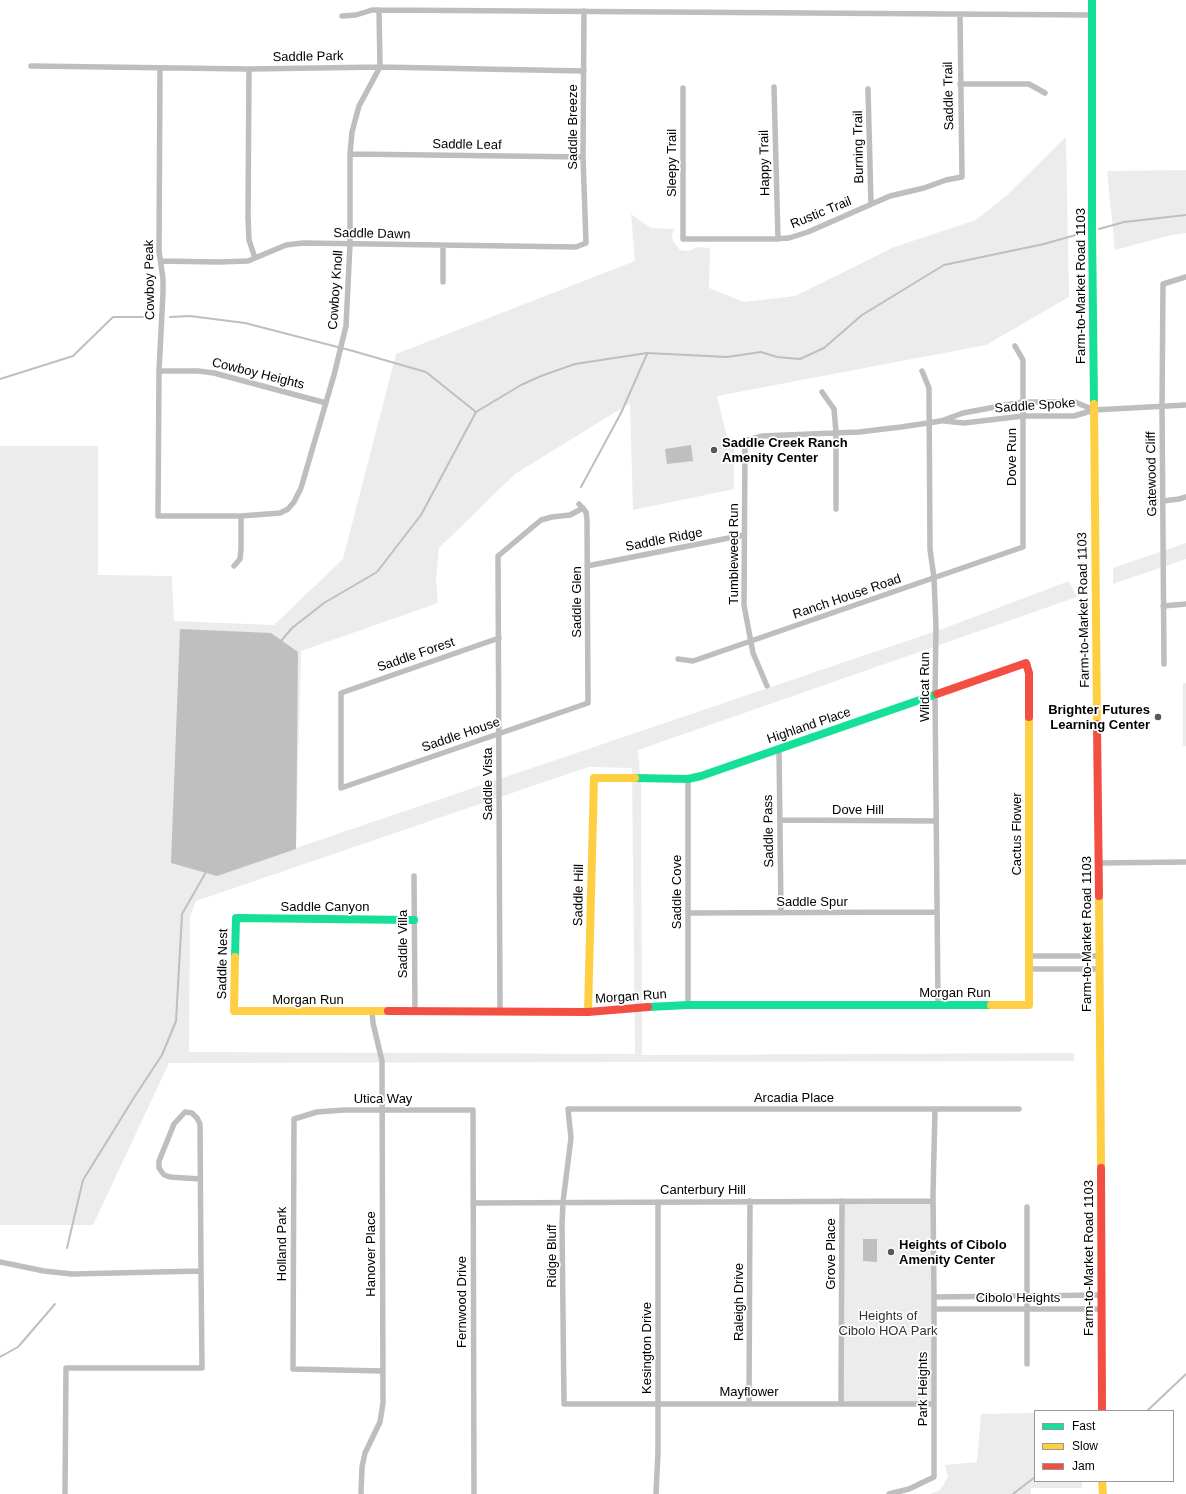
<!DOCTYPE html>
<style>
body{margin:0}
#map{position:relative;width:1186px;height:1494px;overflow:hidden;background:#fff;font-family:Helvetica,sans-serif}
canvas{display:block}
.legend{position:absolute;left:1034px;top:1410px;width:140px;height:72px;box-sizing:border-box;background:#fff;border:1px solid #999;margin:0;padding:5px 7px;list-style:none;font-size:12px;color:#000}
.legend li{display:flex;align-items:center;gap:8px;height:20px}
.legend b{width:20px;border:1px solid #999}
</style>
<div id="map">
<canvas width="1186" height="1494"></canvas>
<ul class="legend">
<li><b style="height:5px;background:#16e098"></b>Fast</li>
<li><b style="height:5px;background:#ffcf43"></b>Slow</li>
<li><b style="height:5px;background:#f24e42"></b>Jam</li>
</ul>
</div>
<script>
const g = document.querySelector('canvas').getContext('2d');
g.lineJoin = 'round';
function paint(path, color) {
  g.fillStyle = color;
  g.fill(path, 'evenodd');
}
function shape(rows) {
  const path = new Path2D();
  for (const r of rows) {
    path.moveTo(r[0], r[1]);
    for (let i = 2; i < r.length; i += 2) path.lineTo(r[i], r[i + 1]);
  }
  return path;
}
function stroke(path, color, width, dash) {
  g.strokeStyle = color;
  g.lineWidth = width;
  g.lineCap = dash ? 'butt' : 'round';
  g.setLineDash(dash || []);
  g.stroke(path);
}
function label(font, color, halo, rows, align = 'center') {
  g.font = font + ' Helvetica,sans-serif';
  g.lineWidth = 3.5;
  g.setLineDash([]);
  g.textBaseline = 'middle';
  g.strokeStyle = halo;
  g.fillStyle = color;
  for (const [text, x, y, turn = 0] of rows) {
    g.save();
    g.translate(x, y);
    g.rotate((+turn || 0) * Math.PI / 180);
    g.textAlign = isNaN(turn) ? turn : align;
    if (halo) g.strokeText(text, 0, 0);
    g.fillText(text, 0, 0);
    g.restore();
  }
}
const green = shape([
 [1066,137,1069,297,986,345,717,396,727,437,734,439,734,489,633,510,630,403,515,474,439,548,436,579,438,603,301,651,296,848,942,629,1069,581,1077,597,638,750,641,785,642,1055,1074,1053,1074,1061,169,1063,93,1225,0,1225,0,446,98,446,98,575,172,576,174,621,274,625,343,559,396,354,635,261,631,214,651,228,675,229,672,234,673,241,680,250,689,251,697,247,710,248,709,288,744,302,795,296,894,247,976,220,1007,195],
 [588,767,632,768,635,1054,189,1052,190,917,196,901],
 [1186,170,1186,233,1171,235,1115,250,1107,171],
 [1186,543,1186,559,1113,584,1113,568],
 [1183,683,1186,683,1186,746,1183,746],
 [842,1201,933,1201,934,1404,841,1403],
 [1035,1413,1035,1481,1082,1481,1082,1488,1031,1488,1031,1494,929,1494,939,1491,944,1484,948,1476,945,1465,977,1462,981,1414]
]);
const water = shape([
 [691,445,693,461,667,464,665,449],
 [180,629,271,633,298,652,296,849,217,876,171,863],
 [863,1239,877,1239,877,1262,863,1261]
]);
const stream = shape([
 [1099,229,1124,222,1186,215],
 [170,317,190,316,245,323,353,351,426,372,476,412],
 [0,379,73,356,113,317,153,317],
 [581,487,621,413,647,354],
 [281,641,292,628,324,603,377,572,421,515,476,412,521,385,541,376,575,364,647,353,727,357,761,352,777,357,800,359,824,348,862,315,944,265,1044,244,1086,232],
 [67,1248,83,1180,135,1096,162,1055,176,1021,182,914,206,872],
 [0,1357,18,1347,55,1304],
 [1147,1411,1186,1374],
 [1013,1494,1035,1477]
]);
const street = shape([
 [342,16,356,15,372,10,379,10,1092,15],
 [31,66,249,69,380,67,584,71],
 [160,68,159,251,163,279,163,293,159,371,158,516,241,516,280,513,288,509,294,502,301,488,334,375,346,326,350,244,350,154,352,132,359,106,380,67,379,10],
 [249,69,248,217,249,240,255,258],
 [960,84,1029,84,1045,93],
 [774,87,778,239],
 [683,88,683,239,773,239,789,238,808,232,890,196,924,188,946,180,962,177,960,15],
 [868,89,871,204],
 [350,154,583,157],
 [161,261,218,262,248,261,286,245,303,243,576,247,586,243,583,157,584,11],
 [443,282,443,246],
 [159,371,198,371,214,373,326,403],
 [922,371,929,388,930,549,934,578,936,627,935,694,938,1005],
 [822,392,834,409,836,432,836,509],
 [944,421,964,423,1023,416,1074,416,1094,410,1186,405],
 [1163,501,1179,499,1186,497],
 [234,566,240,559,241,549,241,516],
 [587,566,744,535],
 [1163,606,1186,604],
 [499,638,341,693,341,788,588,703,587,520,586,512,579,504],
 [678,659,693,661,1023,547,1023,360,1015,346],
 [1164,664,1162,407,1163,284,1186,277],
 [767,686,753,653,744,605,745,441,762,436,859,432,901,427,941,421,963,413,1022,402,1075,402,1094,410],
 [779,749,781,913],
 [780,820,936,821],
 [1099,863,1186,862],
 [414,876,415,1012],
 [688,913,937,912],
 [1029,956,1099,956],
 [1029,969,1099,969],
 [688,1005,688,779],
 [500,1012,498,556,541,520,552,517,570,515,583,508],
 [473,1203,933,1201],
 [1027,1207,1027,1364],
 [0,1262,44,1271,72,1274,201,1271],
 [934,1297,1101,1295],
 [934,1309,1102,1309],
 [383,1371,293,1369,294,1119,317,1112,344,1110,473,1110,474,1494],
 [749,1403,750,1201],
 [841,1403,842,1201],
 [934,1404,564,1404,562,1224,563,1202,571,1138,568,1109,1019,1109],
 [65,1494,66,1368,202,1368,201,1271,200,1124,197,1118,192,1113,185,1112,174,1124,159,1161,159,1168,164,1175,170,1177,200,1179],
 [361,1494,362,1467,365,1453,380,1422,383,1403,382,1061,373,1023,372,1012],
 [656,1494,658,1452,658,1202],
 [889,1494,909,1489,934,1477,934,1297,933,1194,935,1109]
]);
const fast = shape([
 [1092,0,1092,227,1094,404],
 [635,778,688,779,701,776,937,694],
 [235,957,236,918,414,920],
 [648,1007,688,1005,991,1005]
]);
const slow = shape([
 [1094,404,1097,724],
 [1099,896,1101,1168],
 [235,957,234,1011,388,1011],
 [991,1005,1029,1005,1029,717],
 [588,1012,594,778,635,778],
 [1102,1481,1103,1494]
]);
const jam = shape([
 [937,694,1026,663,1029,673,1029,717],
 [1097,724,1099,896],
 [388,1011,588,1012,648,1007],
 [1101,1168,1102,1411]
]);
const markers = [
 [714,450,4,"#595959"],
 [1158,717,4,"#595959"],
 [891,1252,4,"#595959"]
];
const streetNames = [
 ["Saddle Park",308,57,-1],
 ["Saddle Trail",949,96,-91],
 ["Saddle Breeze",573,127,-90],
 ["Saddle Leaf",467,145,1],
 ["Burning Trail",859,147,-91],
 ["Sleepy Trail",672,163,-90],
 ["Happy Trail",765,163,-91],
 ["Rustic Trail",821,213,-22],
 ["Saddle Dawn",372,234,1],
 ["Cowboy Peak",150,280,-91],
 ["Farm-to-Market Road 1103",1081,286,-90],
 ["Cowboy Knoll",336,290,-86],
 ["Cowboy Heights",258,374,14],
 ["Saddle Spoke",1035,406,-4],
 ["Dove Run",1012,457,-90],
 ["Gatewood Cliff",1152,474,-91],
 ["Saddle Ridge",664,540,-11],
 ["Tumbleweed Run",734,554,-90],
 ["Ranch House Road",847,597,-19],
 ["Saddle Glen",577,602,-90],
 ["Farm-to-Market Road 1103",1084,610,-91],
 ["Saddle Forest",416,655,-19],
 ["Wildcat Run",925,687,-90],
 ["Highland Place",809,726,-19],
 ["Saddle House",461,735,-19],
 ["Saddle Vista",488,784,-90],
 ["Dove Hill",858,810],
 ["Saddle Pass",769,831,-91],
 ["Cactus Flower",1017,834,-90],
 ["Saddle Cove",677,892,-90],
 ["Saddle Hill",579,895,-89],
 ["Saddle Spur",812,902],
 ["Saddle Canyon",325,907],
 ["Farm-to-Market Road 1103",1087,934,-90],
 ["Saddle Villa",403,944,-90],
 ["Saddle Nest",223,964,-89],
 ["Morgan Run",955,993],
 ["Morgan Run",631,997,-4],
 ["Morgan Run",308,1000],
 ["Arcadia Place",794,1098],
 ["Utica Way",383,1099],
 ["Canterbury Hill",703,1190],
 ["Holland Park",282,1244,-90],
 ["Hanover Place",371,1254,-90],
 ["Grove Place",831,1254,-90],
 ["Ridge Bluff",552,1256,-90],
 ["Farm-to-Market Road 1103",1089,1258,-90],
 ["Cibolo Heights",1018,1298],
 ["Fernwood Drive",462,1302,-90],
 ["Raleigh Drive",739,1302,-90],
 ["Kesington Drive",647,1348,-90],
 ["Park Heights",923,1389,-90],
 ["Mayflower",749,1392]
];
const poiNames = [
 ["Saddle Creek Ranch",722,443],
 ["Amenity Center",722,458],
 ["Brighter Futures",1150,710,"right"],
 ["Learning Center",1150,725,"right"],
 ["Heights of Cibolo",899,1245],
 ["Amenity Center",899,1260]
];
const parkNames = [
 ["Heights of",888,1316],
 ["Cibolo HOA Park",888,1331]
];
paint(green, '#ececec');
paint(water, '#bfbfbf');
stroke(stream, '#bfbfbf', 2);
stroke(street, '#bebebe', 5.5);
stroke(fast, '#16e098', 8);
stroke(slow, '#ffcf43', 8);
stroke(jam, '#f24e42', 8);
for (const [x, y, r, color] of markers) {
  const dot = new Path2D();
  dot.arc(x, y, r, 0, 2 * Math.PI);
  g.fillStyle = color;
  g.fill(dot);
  stroke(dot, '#fff', 1.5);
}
label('13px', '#000', '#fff', streetNames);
label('bold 13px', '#000', '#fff', poiNames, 'left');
label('13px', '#333', '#fff', parkNames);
</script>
